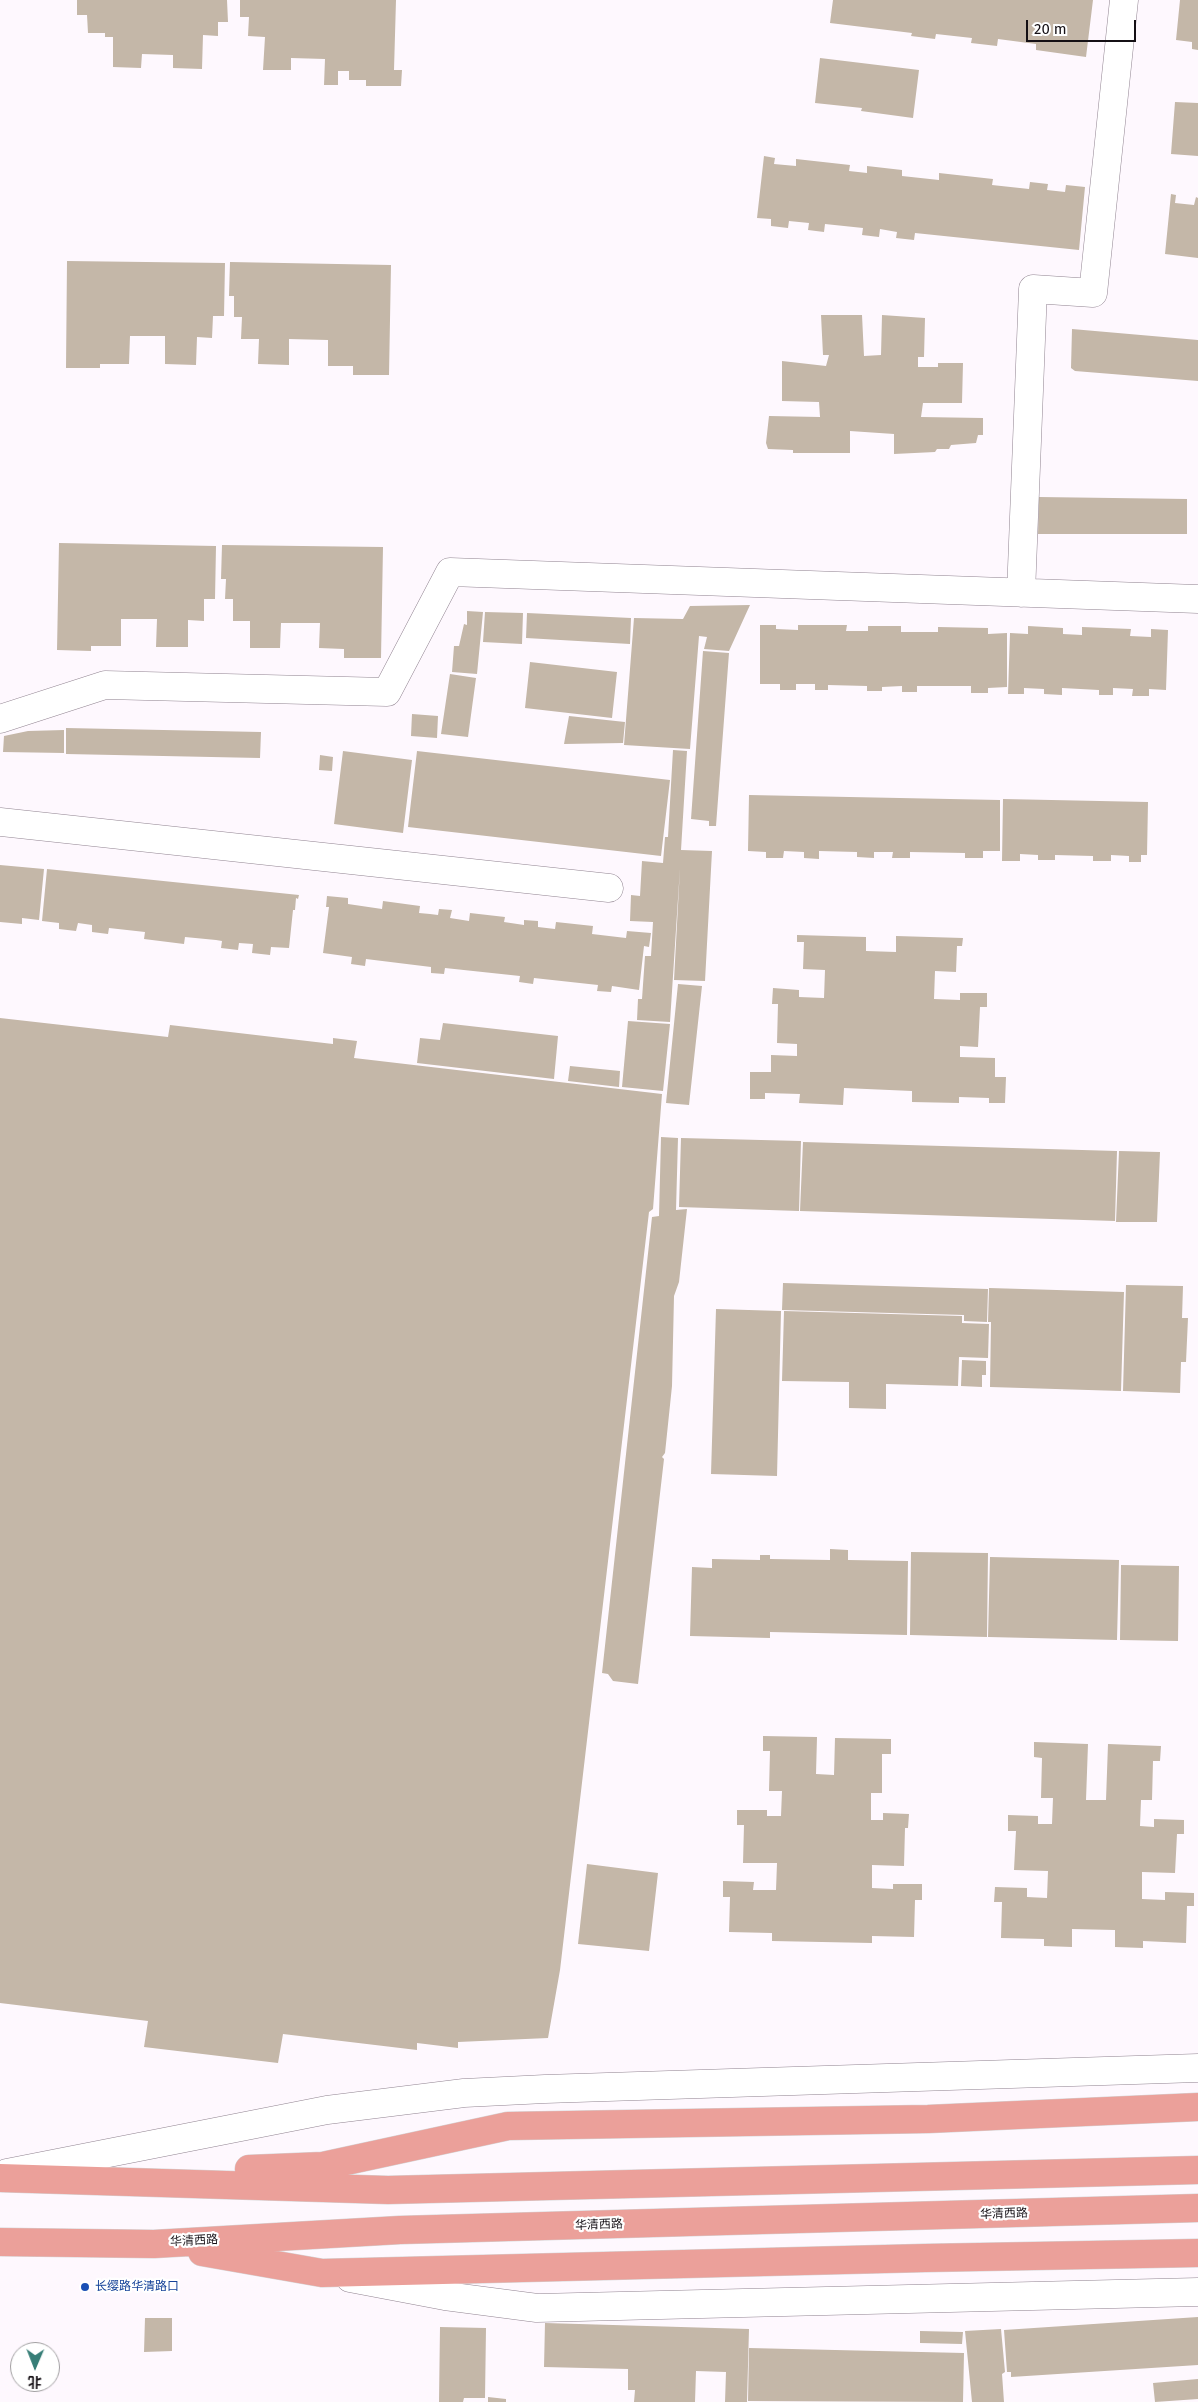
<!DOCTYPE html>
<meta charset="utf-8">
<style>
body{margin:0}
#map{position:relative;width:1198px;height:2402px;overflow:hidden;background:#fef8fe;font-family:"Fira Sans","Noto Sans SC",sans-serif}
canvas{display:block}
.north{position:absolute;left:10px;top:2342px;width:50px;height:50px;box-sizing:border-box;background:#fff;border:1px solid #a19fa1;border-radius:50%;rotate:181deg;font-size:14px;font-weight:700;line-height:20px;text-align:center;color:#151015}
.north::after{content:'';display:block;margin:auto;width:18px;height:22px;background:#377e77;clip-path:polygon(50% 0,100% 100%,50% 72%,0 100%)}
.scale{position:absolute;left:1026px;top:20px;width:110px;height:22px;box-sizing:border-box;border:2px solid #151015;border-top:0;padding-left:6px;font-size:15px;line-height:18px;white-space:nowrap;color:#151015;-webkit-text-stroke:4px #fff;paint-order:stroke}
</style>
<div id="map">
<canvas width="1198" height="2402"></canvas>
<div class="north">北</div>
<div class="scale">20 m</div>
</div>
<script>
const g = document.querySelector('canvas').getContext('2d');
g.lineJoin = 'round';
function paint(path, color) {
  g.fillStyle = color;
  g.fill(path, 'evenodd');
}
function shape(rows) {
  const path = new Path2D();
  for (const r of rows) {
    path.moveTo(r[0], r[1]);
    for (let i = 2; i < r.length; i += 2) path.lineTo(r[i], r[i + 1]);
  }
  return path;
}
function stroke(path, color, width, dash) {
  g.strokeStyle = color;
  g.lineWidth = width;
  g.lineCap = dash ? 'butt' : 'round';
  g.setLineDash(dash || []);
  g.stroke(path);
}
function label(font, color, halo, rows, align = 'center') {
  g.font = font + ' "Fira Sans","Noto Sans SC",sans-serif';
  g.lineWidth = 4.5;
  g.setLineDash([]);
  g.textBaseline = 'middle';
  g.strokeStyle = halo;
  g.fillStyle = color;
  for (const [text, x, y, turn = 0] of rows) {
    g.save();
    g.translate(x, y);
    g.rotate((+turn || 0) * Math.PI / 180);
    g.textAlign = isNaN(turn) ? turn : align;
    if (halo) g.strokeText(text, 0, 0);
    g.fillText(text, 0, 0);
    g.restore();
  }
}
const building = shape([
 [77,0,227,0,228,22,218,22,218,36,203,35,202,69,173,68,173,55,142,54,141,68,113,67,113,37,105,37,105,33,88,33,87,15,77,15],
 [240,0,396,0,394,70,402,70,401,86,366,86,366,80,349,80,349,71,338,71,338,85,324,85,325,59,291,58,291,70,263,70,265,37,248,36,249,17,240,17],
 [833,0,1093,0,1086,57,1036,50,1036,44,998,39,997,46,971,43,972,38,936,34,935,39,911,36,912,33,830,23],
 [1180,0,1198,0,1198,50,1192,49,1192,42,1176,40],
 [820,58,919,70,913,118,861,111,862,108,815,103],
 [1175,102,1198,103,1198,156,1171,154],
 [764,156,775,158,774,164,796,166,796,159,850,165,849,171,867,173,867,166,902,170,902,176,939,180,939,173,993,179,992,185,1029,189,1030,182,1048,184,1047,190,1065,192,1066,185,1085,187,1079,250,915,233,914,240,896,238,897,232,880,229,879,237,862,235,863,228,825,224,824,232,808,230,809,223,789,221,788,228,771,226,771,219,757,218],
 [1171,194,1176,195,1175,203,1194,205,1196,197,1198,198,1198,258,1165,254],
 [67,261,225,263,224,316,213,316,212,338,197,337,196,365,165,364,165,336,130,336,129,364,100,364,100,368,66,368],
 [230,262,391,265,389,375,353,375,353,366,328,366,328,340,289,339,289,365,258,364,259,339,241,339,242,317,234,317,234,296,229,296],
 [821,315,862,315,864,356,881,355,882,315,925,318,924,357,918,357,918,367,938,367,938,363,963,363,962,403,923,403,921,417,983,418,983,435,978,435,976,443,951,445,949,449,937,449,935,452,894,454,894,434,850,431,850,453,793,453,793,450,768,449,766,443,769,416,820,417,819,402,782,401,782,361,826,366,829,355,823,355],
 [1072,329,1198,340,1198,381,1075,371,1071,368],
 [1039,497,1187,499,1187,534,1038,534],
 [59,543,216,546,215,599,204,599,204,621,188,620,188,647,156,647,157,619,121,619,121,646,91,646,91,651,57,650],
 [222,545,383,547,381,658,344,658,344,649,319,648,320,623,281,623,280,648,250,648,250,621,233,621,233,599,225,599,226,579,221,579],
 [750,605,729,651,704,649,707,637,699,636,690,749,624,745,634,618,683,619,690,606],
 [467,611,483,612,477,674,452,672,454,646,459,646,464,624,467,625],
 [485,612,523,613,522,644,483,642],
 [527,613,631,618,630,644,526,638],
 [760,625,776,625,776,629,798,630,798,625,847,625,846,631,868,631,868,626,901,626,901,632,938,632,938,627,988,628,988,634,1007,633,1007,687,988,688,988,693,971,693,971,686,917,686,917,692,902,692,902,686,882,687,882,691,867,691,867,686,828,685,828,690,815,690,815,684,796,684,796,690,780,690,780,684,760,684],
 [1028,626,1063,628,1063,634,1082,635,1082,627,1131,629,1130,636,1151,637,1151,629,1168,630,1166,690,1149,689,1149,696,1132,696,1133,689,1113,688,1113,695,1099,695,1099,690,1062,688,1062,695,1044,694,1044,689,1024,688,1024,694,1008,694,1010,633,1028,634],
 [703,651,729,653,716,826,709,826,709,821,691,819],
 [530,662,617,672,612,718,525,708],
 [450,674,476,678,468,737,441,734],
 [412,714,438,716,437,738,411,736],
 [569,716,625,722,623,743,564,744],
 [66,728,261,732,260,758,66,754],
 [64,730,64,753,3,752,4,736,28,731],
 [673,750,687,751,681,850,712,851,705,981,674,980,680,868,670,1022,637,1020,638,999,642,999,645,956,651,956,653,922,630,921,631,895,640,896,642,861,663,863,665,837,668,837],
 [343,751,412,760,403,833,334,824],
 [417,751,670,780,661,856,408,827],
 [320,755,333,757,332,771,319,770],
 [749,795,1000,800,1000,851,983,851,983,858,965,858,965,853,910,852,910,858,892,858,893,852,874,852,874,858,857,857,857,852,819,851,819,859,804,858,804,852,784,851,783,858,766,858,766,852,748,851],
 [1003,799,1148,802,1147,855,1141,855,1141,862,1129,862,1129,856,1111,855,1111,861,1093,861,1093,856,1055,855,1055,860,1038,860,1038,855,1020,854,1020,861,1002,861],
 [0,865,44,869,39,920,22,918,22,924,0,922],
 [47,869,299,895,298,899,296,898,295,910,293,910,289,948,271,947,270,955,252,953,253,944,239,943,238,950,221,948,222,941,216,940,185,937,184,944,144,939,145,932,109,928,108,934,92,932,92,925,78,923,76,931,59,929,59,923,42,921],
 [327,896,348,898,348,904,382,909,383,901,420,906,419,913,430,914,438,915,439,909,452,910,450,918,469,921,470,913,505,917,504,922,524,925,524,920,538,921,538,927,555,929,556,922,593,926,592,934,626,938,627,931,651,933,649,947,644,946,639,990,612,986,611,992,597,991,598,985,534,978,533,984,519,982,520,976,445,968,444,974,431,973,431,967,366,959,365,966,351,964,352,957,323,953,329,907,326,907],
 [797,935,866,937,866,951,896,952,896,936,963,938,962,946,957,946,956,972,935,971,934,999,960,1000,960,993,987,993,987,1007,980,1007,978,1047,960,1046,960,1057,995,1058,995,1077,1006,1077,1005,1103,989,1103,989,1098,959,1097,959,1103,912,1102,912,1091,844,1088,843,1105,799,1103,800,1094,765,1093,765,1099,750,1099,750,1072,771,1072,771,1055,797,1056,797,1044,777,1043,778,1004,772,1004,773,988,799,990,799,997,824,998,825,970,803,969,804,942,797,942],
 [678,984,702,986,689,1105,666,1103],
 [0,1018,168,1037,170,1025,333,1044,333,1038,357,1041,354,1058,662,1094,653,1209,649,1212,560,1970,548,2038,458,2042,458,2048,417,2043,417,2050,283,2034,278,2063,144,2047,148,2021,0,2003],
 [628,1021,670,1024,663,1091,622,1087],
 [443,1023,558,1036,554,1079,417,1063,420,1038,440,1040],
 [570,1066,620,1071,619,1087,568,1081],
 [661,1137,678,1138,676,1210,687,1209,679,1282,674,1296,672,1386,665,1453,662,1457,664,1459,638,1684,613,1681,608,1674,602,1673,652,1217,659,1216],
 [681,1138,801,1141,799,1211,679,1207],
 [803,1142,1117,1151,1115,1221,800,1211],
 [1119,1151,1160,1152,1157,1222,1116,1222],
 [783,1283,988,1289,987,1322,964,1321,964,1315,782,1310],
 [1126,1285,1183,1286,1182,1318,1188,1318,1186,1362,1181,1362,1180,1393,1123,1391],
 [989,1288,1124,1292,1121,1391,990,1387,991,1322,988,1322],
 [716,1309,781,1311,777,1476,711,1474],
 [784,1311,962,1316,962,1323,989,1324,988,1358,959,1357,958,1386,886,1384,886,1409,849,1408,849,1382,782,1381],
 [962,1360,986,1361,986,1375,982,1375,982,1387,961,1386],
 [830,1549,848,1550,848,1560,908,1561,907,1635,770,1632,770,1638,690,1636,692,1567,712,1568,712,1559,760,1560,760,1555,770,1555,770,1559,830,1560],
 [911,1552,988,1553,987,1637,910,1635],
 [990,1557,1119,1560,1117,1640,988,1637],
 [1121,1565,1179,1566,1178,1641,1120,1640],
 [763,1736,817,1737,816,1774,834,1775,835,1738,891,1739,891,1754,882,1754,882,1793,871,1793,871,1820,883,1820,883,1813,909,1814,908,1828,905,1828,904,1866,872,1865,872,1888,893,1889,893,1884,922,1884,922,1900,915,1900,914,1937,872,1936,872,1943,772,1941,772,1933,729,1932,730,1897,723,1897,723,1881,754,1882,753,1890,776,1890,777,1863,743,1863,744,1825,737,1825,737,1810,767,1810,767,1816,781,1816,782,1791,769,1791,770,1751,763,1751],
 [1034,1742,1088,1744,1086,1800,1106,1800,1108,1744,1161,1746,1160,1761,1153,1761,1152,1800,1141,1800,1140,1826,1154,1827,1154,1819,1184,1820,1184,1834,1177,1834,1175,1873,1142,1872,1142,1899,1165,1900,1165,1892,1194,1893,1194,1906,1187,1906,1186,1943,1143,1941,1143,1948,1115,1947,1115,1930,1072,1929,1072,1947,1044,1946,1044,1939,1001,1938,1002,1902,994,1902,995,1887,1027,1888,1027,1897,1047,1898,1048,1871,1014,1870,1016,1831,1008,1831,1008,1815,1038,1816,1038,1824,1052,1824,1053,1798,1041,1798,1042,1758,1034,1757],
 [587,1864,658,1873,649,1951,578,1944],
 [1198,2317,1198,2365,1011,2377,1011,2372,1007,2372,1004,2330],
 [145,2318,172,2318,172,2351,144,2352],
 [545,2323,749,2329,747,2402,725,2402,726,2372,696,2371,695,2402,634,2402,635,2390,628,2390,628,2369,544,2367],
 [440,2327,486,2328,485,2398,464,2398,463,2402,439,2402],
 [1001,2329,1005,2372,1002,2374,1004,2402,972,2402,965,2331],
 [920,2331,963,2332,962,2344,920,2343],
 [749,2348,964,2353,963,2402,748,2401],
 [1198,2379,1198,2399,1155,2402,1153,2383],
 [488,2397,506,2399,506,2402,488,2402]
]);
const street = shape([
 [1021,593,1033,289,1093,293,1124,0],
 [0,719,105,685,387,692,450,572,1198,599],
 [0,822,609,888],
 [7,2173,327,2110,464,2093,545,2089,1198,2068],
 [350,2278,445,2296,537,2308,1198,2292]
]);
const primary = shape([
 [249,2169,323,2166,508,2126,928,2119,1198,2107],
 [0,2178,388,2190,1198,2170],
 [0,2242,154,2244,400,2230,1198,2208],
 [202,2252,322,2273,925,2258,1198,2253]
]);
const markers = [
 [85,2287,5,"#1a4fb4"]
];
const streetNames = [
 ["华清西路",1004,2214,-2],
 ["华清西路",599,2225,-2],
 ["华清西路",194,2241,-3]
];
const transitNames = [
 ["长缨路华清路口",95,2287]
];
paint(building, '#c4b7a8');
stroke(street, '#918491', 29);
stroke(primary, '#d5d4d5', 29);
stroke(street, '#fff', 28);
stroke(primary, '#eba09a', 28);
for (const [x, y, r, color] of markers) {
  const dot = new Path2D();
  dot.arc(x, y, r, 0, 2 * Math.PI);
  g.fillStyle = color;
  g.fill(dot);
  stroke(dot, '#fff', 2);
}
label('12px', '#151015', '#fff', streetNames);
label('12px', '#164399', '#fff', transitNames, 'left');
</script>
